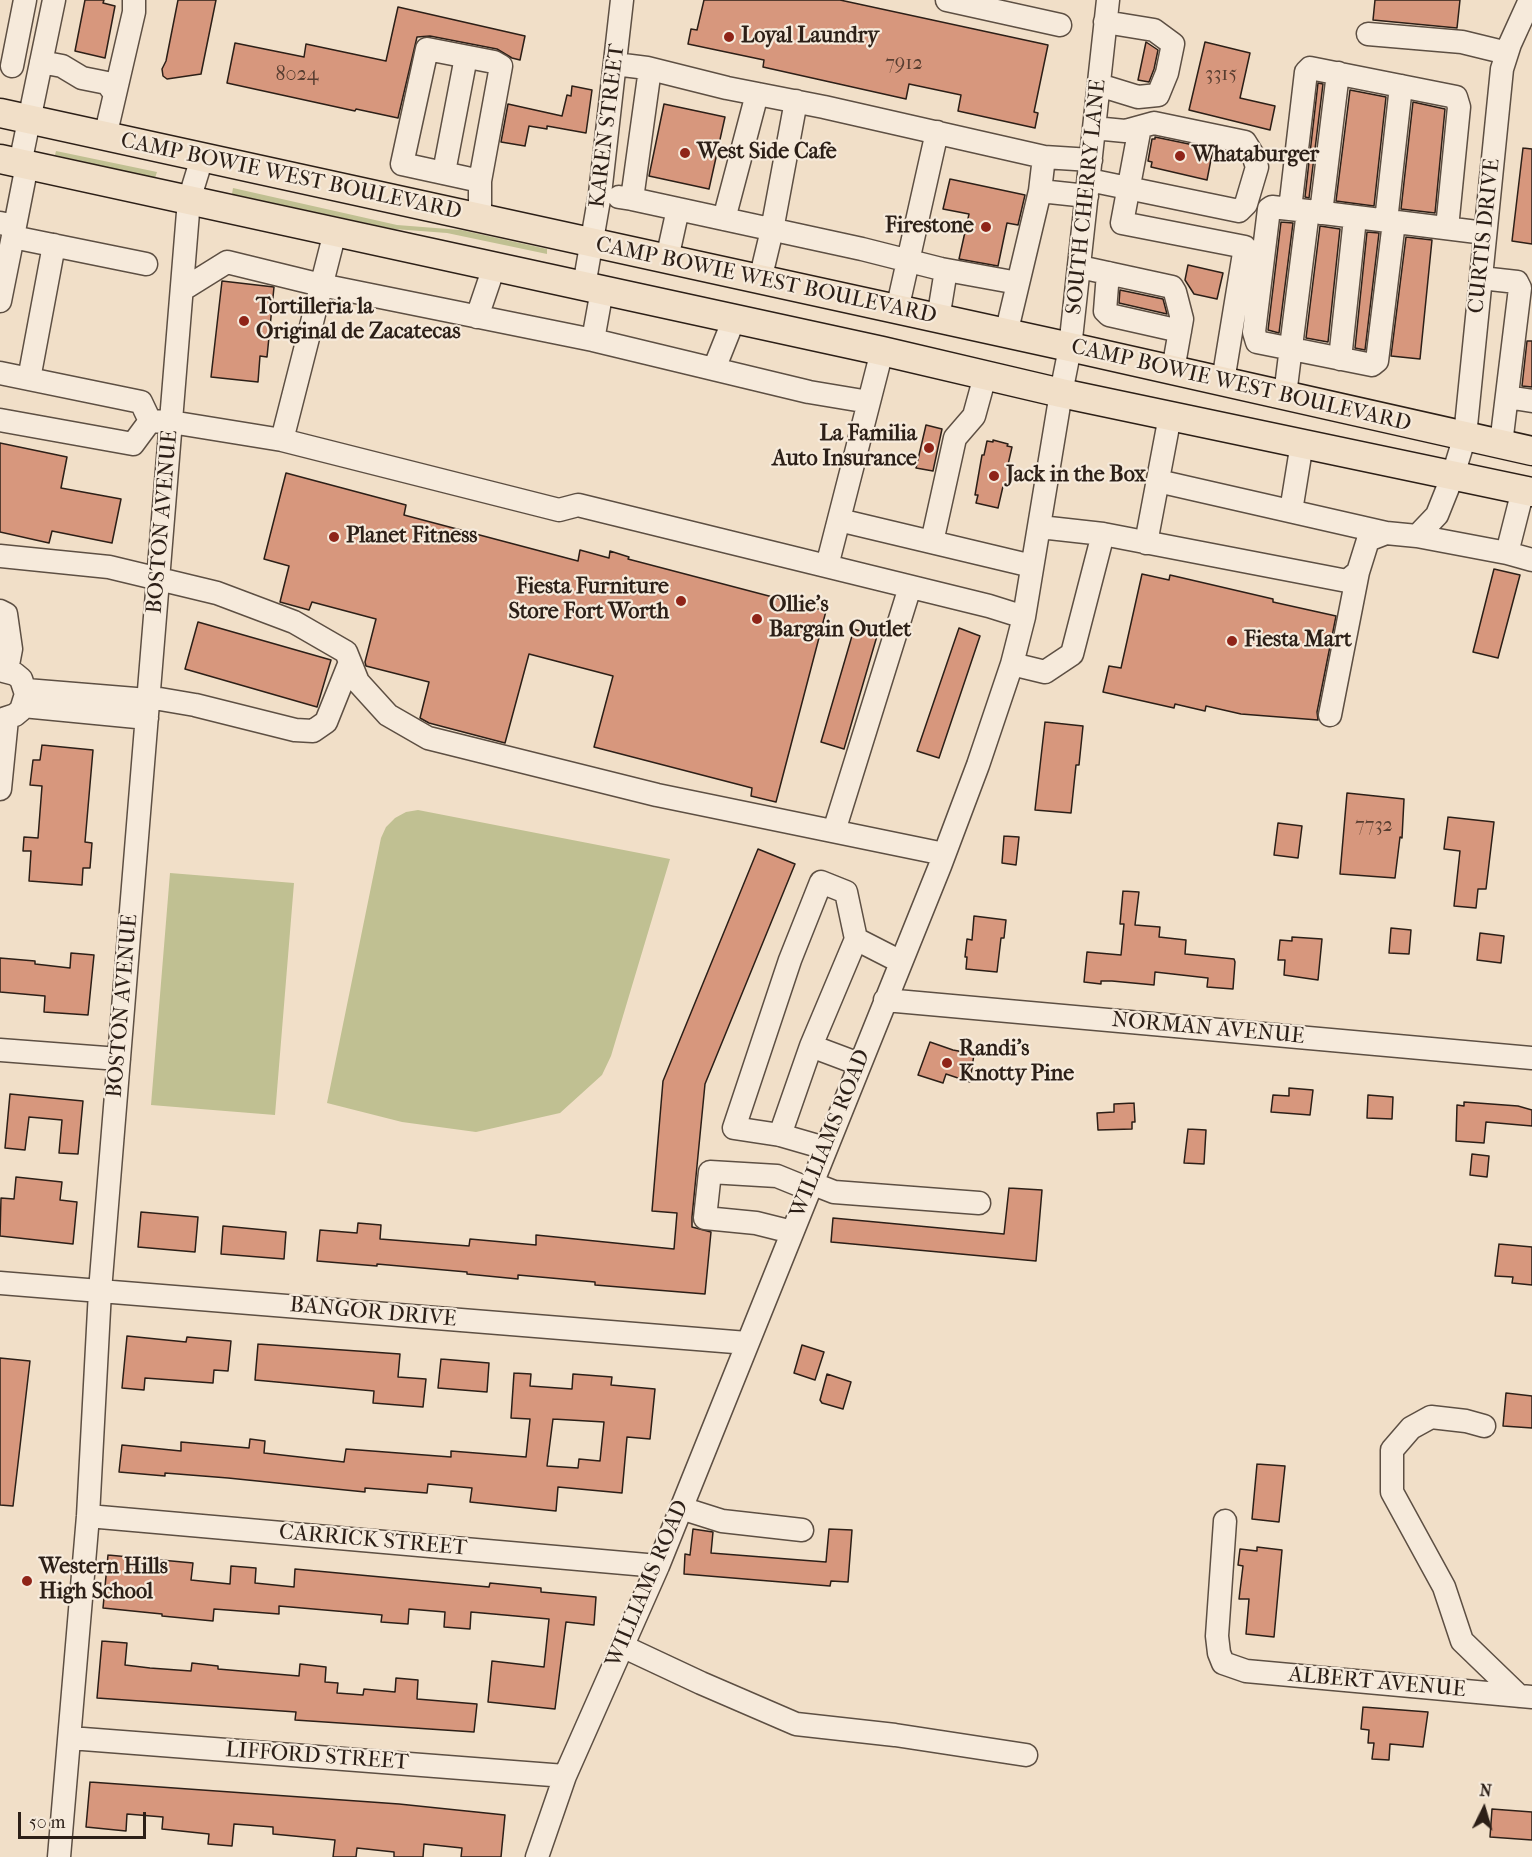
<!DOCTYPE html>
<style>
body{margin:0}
#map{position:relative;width:1532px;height:1857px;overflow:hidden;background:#f1dfc8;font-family:"IM FELL French Canon",serif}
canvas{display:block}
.north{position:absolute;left:1454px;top:1779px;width:60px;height:60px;-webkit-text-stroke:4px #f6eadb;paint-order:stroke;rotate:5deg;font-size:16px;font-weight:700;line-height:24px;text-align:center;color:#2c1f17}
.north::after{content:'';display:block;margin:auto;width:21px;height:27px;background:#2c1f17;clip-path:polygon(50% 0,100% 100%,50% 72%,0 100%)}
.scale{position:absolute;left:18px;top:1812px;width:128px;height:27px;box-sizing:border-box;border:3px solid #2c1f17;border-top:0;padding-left:8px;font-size:18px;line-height:21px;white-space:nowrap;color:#2c1f17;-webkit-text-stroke:4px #f6eadb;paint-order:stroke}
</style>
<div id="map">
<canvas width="1532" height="1857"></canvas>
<div class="north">N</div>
<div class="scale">50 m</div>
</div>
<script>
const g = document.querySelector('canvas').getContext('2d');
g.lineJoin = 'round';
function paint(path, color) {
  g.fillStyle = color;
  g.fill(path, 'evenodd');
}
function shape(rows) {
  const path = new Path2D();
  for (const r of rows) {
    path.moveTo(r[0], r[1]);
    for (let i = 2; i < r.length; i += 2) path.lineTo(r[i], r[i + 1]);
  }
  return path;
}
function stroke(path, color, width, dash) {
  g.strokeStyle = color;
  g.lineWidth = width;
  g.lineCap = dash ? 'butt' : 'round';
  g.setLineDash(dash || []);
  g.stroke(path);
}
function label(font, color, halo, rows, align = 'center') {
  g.font = font + ' "IM FELL French Canon",serif';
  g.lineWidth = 4.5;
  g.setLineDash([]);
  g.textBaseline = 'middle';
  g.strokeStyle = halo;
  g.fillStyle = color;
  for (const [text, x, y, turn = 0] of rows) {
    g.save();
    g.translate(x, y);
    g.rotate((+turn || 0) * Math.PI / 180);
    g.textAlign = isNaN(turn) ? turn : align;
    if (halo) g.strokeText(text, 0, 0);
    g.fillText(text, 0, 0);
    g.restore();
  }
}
const green = shape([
 [56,151,157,172,155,178,55,155],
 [233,188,397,225,461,230,547,249,547,254,447,233,394,229,232,194],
 [418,810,670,859,611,1056,602,1075,560,1113,476,1132,402,1122,327,1103,381,838,386,827,395,818,406,812],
 [170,873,294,883,275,1115,151,1105]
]);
const building = shape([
 [85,0,104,0,103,3,115,6,105,58,75,51,85,0],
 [178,0,216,0,201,74,167,79,163,76,162,69,166,61,178,0],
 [704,0,840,0,1048,45,1034,112,1038,113,1035,128,958,111,961,95,909,84,906,99,763,67,764,60,688,44,691,29,697,30,704,0],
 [1375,0,1460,0,1457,28,1373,20,1375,0],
 [398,7,525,36,520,60,512,58,497,49,430,36,417,37,398,118,356,109,355,111,227,83,235,43,304,57,306,44,386,61,398,7],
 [1146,42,1158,50,1154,69,1149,82,1138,80,1146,42],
 [1205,42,1250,53,1240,98,1275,106,1270,130,1189,110,1205,42],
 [1318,83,1323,84,1309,198,1305,197,1318,83],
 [572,86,592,90,586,133,547,126,547,129,529,126,525,146,501,142,508,104,562,116,567,95,571,96,572,86],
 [1350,90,1386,97,1374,206,1336,201,1350,90],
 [1413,102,1445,109,1435,213,1401,209,1413,102],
 [664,104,725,117,709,189,649,176,664,104],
 [1155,137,1213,149,1207,180,1151,167,1152,162,1148,161,1152,139,1155,139,1155,137],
 [1523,148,1532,149,1532,244,1512,241,1523,148],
 [950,179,1025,195,1018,225,1007,223,998,266,959,259,969,214,943,209,950,179],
 [1281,222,1293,223,1279,333,1268,330,1281,222],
 [1320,226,1340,229,1328,342,1306,338,1320,226],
 [1367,232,1379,233,1365,350,1355,348,1367,232],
 [1406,237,1432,240,1420,359,1391,356,1406,237],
 [1188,265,1223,273,1217,299,1194,294,1185,280,1188,265],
 [222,281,274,287,267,357,260,356,258,382,211,377,222,281],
 [1120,290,1163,299,1167,314,1119,303,1120,290],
 [1527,341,1532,341,1532,387,1522,386,1527,341],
 [926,425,942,429,933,471,916,468,926,425],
 [993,440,1008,444,1007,446,1012,447,1007,469,1011,470,1008,483,1004,482,998,508,976,503,978,495,975,495,982,455,984,455,987,441,993,442,993,440],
 [0,443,67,457,61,488,121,499,112,543,52,531,49,543,0,532,0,443],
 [286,473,406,505,404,515,578,561,580,550,609,558,610,551,629,557,628,559,826,611,776,802,751,796,752,788,594,747,613,676,529,654,505,743,429,723,420,718,429,682,366,666,365,662,376,619,312,602,309,610,280,602,289,566,264,559,286,473],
 [1494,569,1520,575,1498,658,1473,652,1494,569],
 [1142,574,1169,580,1170,575,1273,599,1273,602,1336,616,1317,712,1318,720,1241,714,1206,706,1205,711,1175,704,1174,708,1103,692,1109,666,1121,668,1142,574],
 [198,622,331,660,317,707,185,669,198,622],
 [959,628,980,636,939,758,917,751,959,628],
 [854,629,877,636,844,749,821,742,854,629],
 [1045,722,1083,726,1079,765,1076,765,1071,813,1035,810,1045,722],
 [42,745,93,750,85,842,92,843,90,868,83,868,82,885,29,881,31,851,23,851,24,837,38,838,42,786,30,785,33,760,40,760,42,745],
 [1347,793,1404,799,1402,838,1400,837,1395,878,1340,874,1347,793],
 [1448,817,1494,822,1486,889,1478,889,1476,908,1454,906,1460,851,1444,849,1448,817],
 [1278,823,1302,826,1298,858,1274,855,1278,823],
 [1004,836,1019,837,1016,865,1002,863,1004,836],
 [758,849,795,864,705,1084,692,1217,692,1227,711,1232,705,1294,595,1285,595,1282,518,1275,518,1279,467,1274,467,1272,377,1264,377,1266,317,1261,320,1230,357,1233,358,1223,381,1225,380,1239,469,1246,470,1239,536,1245,536,1235,674,1249,677,1213,652,1211,663,1081,758,849],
 [1123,891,1139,892,1135,925,1160,927,1159,937,1186,940,1185,954,1234,959,1235,962,1233,989,1207,987,1208,978,1155,972,1154,985,1112,981,1101,981,1101,984,1084,982,1087,952,1121,955,1124,924,1120,924,1123,891],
 [974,916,1006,920,1004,938,1001,938,997,972,966,969,967,957,965,957,967,939,972,940,974,916],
 [1391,928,1411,930,1409,954,1389,953,1391,928],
 [1480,933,1504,936,1501,963,1477,960,1480,933],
 [1292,937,1322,939,1318,980,1284,975,1285,960,1278,960,1280,940,1292,941,1292,937],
 [71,953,94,955,88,1015,44,1012,45,996,0,992,0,958,35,961,35,964,70,968,71,953],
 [930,1042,953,1050,974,1054,970,1082,946,1074,943,1083,918,1075,930,1042],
 [1289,1088,1313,1090,1310,1115,1271,1112,1273,1095,1289,1096,1289,1088],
 [10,1094,83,1101,78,1154,59,1153,62,1120,29,1117,25,1150,5,1148,10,1094],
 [1368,1095,1393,1097,1392,1119,1367,1118,1368,1095],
 [1464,1102,1518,1106,1532,1110,1532,1126,1486,1122,1484,1143,1456,1141,1457,1105,1464,1106,1464,1102],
 [1134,1103,1135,1122,1132,1122,1132,1129,1098,1130,1097,1113,1114,1112,1114,1104,1134,1103],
 [1188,1129,1206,1130,1204,1164,1184,1163,1188,1129],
 [1472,1154,1489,1156,1487,1177,1470,1175,1472,1154],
 [16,1177,62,1182,60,1200,77,1202,73,1244,0,1236,1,1198,14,1199,16,1177],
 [1009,1188,1042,1190,1036,1261,831,1242,833,1218,1004,1234,1009,1188],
 [141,1212,198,1217,195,1252,138,1247,141,1212],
 [223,1226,286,1232,284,1259,221,1254,223,1226],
 [1499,1244,1532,1247,1532,1285,1512,1283,1513,1277,1495,1276,1499,1244],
 [127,1336,186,1342,187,1337,231,1341,228,1371,214,1370,213,1383,145,1378,144,1390,122,1388,127,1336],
 [258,1344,400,1354,398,1377,426,1379,423,1407,373,1403,374,1391,255,1380,258,1344],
 [802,1345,824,1352,815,1380,794,1373,802,1345],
 [0,1358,30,1361,13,1506,0,1505,0,1358],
 [441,1359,489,1363,487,1392,438,1388,441,1359],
 [514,1373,531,1374,530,1386,572,1389,573,1374,612,1377,611,1385,655,1389,650,1439,627,1437,622,1493,558,1487,556,1511,470,1502,472,1488,428,1484,427,1493,365,1488,365,1492,228,1478,165,1473,165,1476,119,1472,122,1445,181,1451,181,1442,249,1448,250,1439,265,1441,264,1453,344,1462,346,1449,451,1457,451,1451,526,1457,530,1419,511,1418,514,1373],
 [553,1419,604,1422,600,1461,579,1459,578,1468,547,1466,553,1419],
 [827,1374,851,1382,843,1409,822,1403,820,1400,827,1374],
 [1506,1393,1532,1396,1532,1428,1503,1426,1506,1393],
 [1257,1464,1285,1466,1279,1522,1252,1519,1257,1464],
 [693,1529,713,1532,711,1553,826,1562,829,1529,852,1530,848,1582,831,1581,830,1586,684,1574,685,1554,690,1555,693,1529],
 [1257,1547,1282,1550,1274,1637,1246,1634,1249,1599,1239,1599,1243,1566,1238,1565,1240,1549,1257,1551,1257,1547],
 [108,1555,193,1563,191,1580,230,1584,231,1566,256,1568,255,1583,294,1587,295,1569,489,1587,490,1583,541,1588,541,1592,596,1597,594,1625,566,1622,555,1709,488,1702,492,1661,544,1667,549,1619,471,1612,470,1629,444,1627,445,1612,409,1609,408,1624,381,1622,382,1615,279,1606,279,1614,214,1609,213,1621,162,1616,162,1614,103,1608,108,1555],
 [102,1641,127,1643,125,1665,150,1668,191,1671,192,1663,218,1666,218,1669,299,1676,300,1664,326,1667,325,1682,338,1683,337,1693,363,1695,364,1689,395,1692,396,1678,418,1680,417,1699,477,1704,474,1732,295,1720,296,1712,97,1698,102,1641],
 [1363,1707,1428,1712,1423,1747,1390,1744,1389,1760,1372,1759,1374,1743,1368,1743,1369,1730,1361,1729,1363,1707],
 [90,1782,399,1804,505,1815,501,1857,461,1857,462,1848,424,1844,423,1857,394,1857,394,1852,357,1848,356,1857,333,1857,335,1840,273,1834,273,1827,234,1824,232,1846,208,1844,209,1834,162,1829,163,1817,127,1814,126,1831,86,1827,90,1782],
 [1492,1809,1532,1812,1532,1840,1490,1837,1492,1809]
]);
const minor = shape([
 [947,0,1060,25],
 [1368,34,1462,42,1507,53],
 [41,62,62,66,82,78,107,83,115,94,105,137],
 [615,64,647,68,727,88,824,107,1044,157,1040,191,1006,334],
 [12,66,25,0],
 [1099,85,1138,97,1158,95,1167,73,1173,44,1154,30,1105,22],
 [115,94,134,12,134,0],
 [1140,127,1122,223,1245,247,1223,381],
 [1044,157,1091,160],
 [20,164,54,0],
 [444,172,466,57],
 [1089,180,1239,211,1246,204,1257,167,1253,155,1245,142,1154,123,1125,131,1094,128],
 [1040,191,1087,196],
 [619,197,632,199,650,69],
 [632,199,862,249,941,269,1018,283],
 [1290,209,1306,72,1310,68,1456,97,1459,107,1447,228],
 [1308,211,1272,207,1269,209,1254,332,1257,342,1372,365,1377,361,1394,222],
 [1321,213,1338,73],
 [480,219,480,181,402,164,427,49,494,62,501,66,480,181],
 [724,219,757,94],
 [1386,221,1401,86],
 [0,223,15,226,27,165],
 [335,232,282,440,559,510,578,505,989,606,1024,617],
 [13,237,146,264],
 [667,259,678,209],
 [1080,267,1172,287,1175,292,1182,319,1173,370],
 [1108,273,1105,311,1109,315,1180,331],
 [1481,278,1517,282,1520,288,1501,444],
 [760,280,772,230,796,101],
 [584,286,600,194,622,0],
 [182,290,227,262,321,285,593,340,602,290],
 [0,301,15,226],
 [897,310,937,132],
 [477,317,494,267],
 [938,319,946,270],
 [593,340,809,392,869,402],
 [1340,359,1355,218],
 [714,369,734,319],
 [0,373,141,402,150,421],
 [29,379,54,245],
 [1285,395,1308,211,1485,233],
 [1507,397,1532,401],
 [0,420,133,444,150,421,171,422,282,440],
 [1158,481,1386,533],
 [1291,511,1302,443],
 [839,520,1032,566],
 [1040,527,1103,534,1347,581,1358,572,1368,540,1386,533,1417,536,1437,515,1453,475,1465,436,1502,69,1510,44,1530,0],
 [1417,536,1507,553,1523,490],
 [932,542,955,438,974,416,985,376],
 [1146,543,1170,416],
 [1507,553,1532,560],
 [0,556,109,567,217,593,294,622,346,652,358,682,388,715,428,738,657,795,944,854],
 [827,566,882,351],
 [0,611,6,614,11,649,7,670],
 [1012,664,1045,672,1072,654,1103,534],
 [0,670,15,674,21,679,26,694,21,710,15,715,0,720],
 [26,690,148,700],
 [148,697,195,705,295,730,313,731,326,722,350,662],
 [23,706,147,718],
 [1330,715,1358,572],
 [0,789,7,719],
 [834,831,910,587],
 [856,939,811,1046,859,1064],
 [885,1000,1532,1058],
 [0,1050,119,1059],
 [780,1135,811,1046],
 [825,1148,780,1135,734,1128,790,960,821,882,846,892,856,939,901,962],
 [811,1183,834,1192,979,1203],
 [792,1232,756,1223,705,1218,710,1172,777,1176,809,1189],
 [0,1283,747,1343],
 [1484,1426,1466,1421,1431,1417,1411,1428,1392,1450,1392,1492,1444,1587,1462,1641,1519,1696],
 [681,1508,722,1521,802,1530],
 [88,1516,658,1566],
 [1225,1521,1217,1636,1219,1653,1223,1663,1246,1671,1532,1697],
 [622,1646,701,1683,796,1724,895,1735,1026,1755],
 [70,1738,565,1776],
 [59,1857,88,1516,100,1291,189,200,202,158],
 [537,1857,565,1776,658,1566,940,866,978,765,1012,664,1024,617,1061,393,1070,348,1108,0]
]);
const major = shape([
 [0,113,1088,351,1532,451],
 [0,159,882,351,1061,393,1532,492]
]);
const markers = [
 [729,37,6,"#8f2418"],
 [685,153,6,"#8f2418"],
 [1180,156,6,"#8f2418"],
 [986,227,6,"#8f2418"],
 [244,321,6,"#8f2418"],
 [929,448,6,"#8f2418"],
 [994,476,6,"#8f2418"],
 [334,537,6,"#8f2418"],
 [681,601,6,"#8f2418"],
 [757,619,6,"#8f2418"],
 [1232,641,6,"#8f2418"],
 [947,1063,6,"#8f2418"],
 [27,1581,6,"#8f2418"]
];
const numberNames = [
 ["7912",904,64],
 ["8024",297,75],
 ["3315",1221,75],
 ["7732",1374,826]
];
const poiNames = [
 ["Loyal Laundry",741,37],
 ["West Side Cafe",697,153],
 ["Whataburger",1192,156],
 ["Firestone",974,227,"right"],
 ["Tortilleria la",256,308],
 ["Original de Zacatecas",256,333],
 ["La Familia",917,435,"right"],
 ["Auto Insurance",917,460,"right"],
 ["Jack in the Box",1006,476],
 ["Planet Fitness",346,537],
 ["Fiesta Furniture",669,588,"right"],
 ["Store Fort Worth",669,613,"right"],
 ["Ollie's",769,606],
 ["Bargain Outlet",769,631],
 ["Fiesta Mart",1244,641],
 ["Randi's",959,1050],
 ["Knotty Pine",959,1075],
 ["Western Hills",39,1568],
 ["High School",39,1593]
];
const streetNames = [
 ["KAREN STREET",608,126,-83],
 ["CAMP BOWIE WEST BOULEVARD",291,177,12],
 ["SOUTH CHERRY LANE",1087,197,-84],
 ["CURTIS DRIVE",1485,236,-84],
 ["CAMP BOWIE WEST BOULEVARD",766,281,12],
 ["CAMP BOWIE WEST BOULEVARD",1241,386,13],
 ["BOSTON AVENUE",163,522,-85],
 ["BOSTON AVENUE",123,1006,-85],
 ["NORMAN AVENUE",1208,1029,5],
 ["WILLIAMS ROAD",831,1134,-68],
 ["BANGOR DRIVE",373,1313,5],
 ["CARRICK STREET",373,1541,5],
 ["WILLIAMS ROAD",648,1584,-67],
 ["ALBERT AVENUE",1377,1683,5],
 ["LIFFORD STREET",317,1757,4]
];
paint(green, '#c0c092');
paint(building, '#d7977d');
stroke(building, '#2c1f17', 1.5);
stroke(minor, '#5d4f43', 25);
stroke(major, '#2c1f17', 31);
stroke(minor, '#f6eadb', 22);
stroke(major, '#f1dfc8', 28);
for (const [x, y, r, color] of markers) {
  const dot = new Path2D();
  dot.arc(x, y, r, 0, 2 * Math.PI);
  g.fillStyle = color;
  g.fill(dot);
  stroke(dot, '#f6eadb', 2);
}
label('20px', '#573d30', null, numberNames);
label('bold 22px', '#2c1f17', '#f6eadb', poiNames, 'left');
label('22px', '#2c1f17', '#f6eadb', streetNames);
</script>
